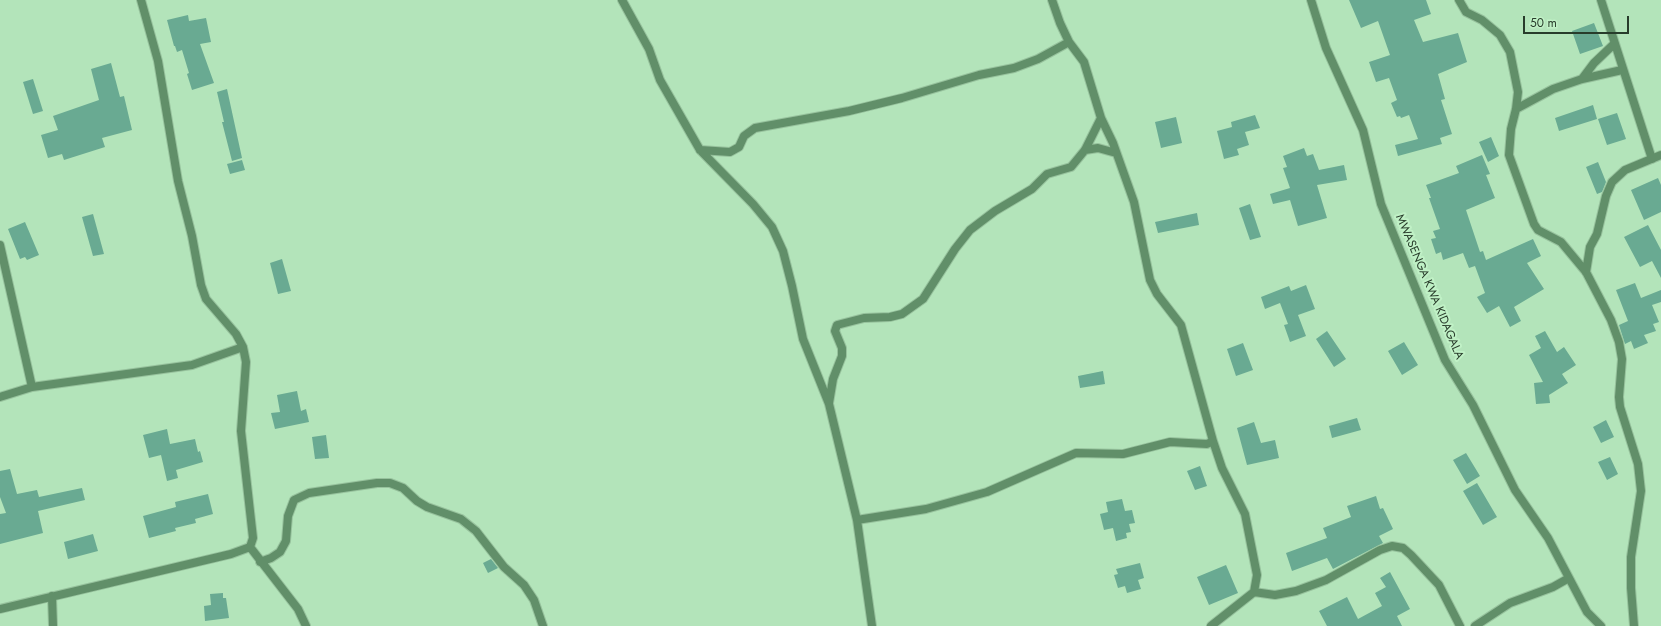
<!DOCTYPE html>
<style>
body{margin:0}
#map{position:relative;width:1661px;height:626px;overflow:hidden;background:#b3e4ba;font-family:Jost,sans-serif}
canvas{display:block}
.scale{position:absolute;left:1523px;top:16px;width:106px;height:18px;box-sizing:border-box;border:2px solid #283c2b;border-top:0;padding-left:5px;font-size:12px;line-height:14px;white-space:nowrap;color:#283c2b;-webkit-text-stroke:3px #c0f1c6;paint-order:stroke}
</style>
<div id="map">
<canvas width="1661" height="626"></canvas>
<div class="scale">50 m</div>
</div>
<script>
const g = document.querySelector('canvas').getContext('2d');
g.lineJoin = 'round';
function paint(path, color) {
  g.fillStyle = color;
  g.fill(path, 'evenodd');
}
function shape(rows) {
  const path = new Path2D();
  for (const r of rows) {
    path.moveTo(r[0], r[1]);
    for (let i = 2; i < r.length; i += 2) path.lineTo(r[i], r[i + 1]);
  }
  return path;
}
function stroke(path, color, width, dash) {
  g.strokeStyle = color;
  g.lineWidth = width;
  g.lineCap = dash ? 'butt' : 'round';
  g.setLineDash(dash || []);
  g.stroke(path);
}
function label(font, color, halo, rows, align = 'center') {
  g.font = font + ' Jost,sans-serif';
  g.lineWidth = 4;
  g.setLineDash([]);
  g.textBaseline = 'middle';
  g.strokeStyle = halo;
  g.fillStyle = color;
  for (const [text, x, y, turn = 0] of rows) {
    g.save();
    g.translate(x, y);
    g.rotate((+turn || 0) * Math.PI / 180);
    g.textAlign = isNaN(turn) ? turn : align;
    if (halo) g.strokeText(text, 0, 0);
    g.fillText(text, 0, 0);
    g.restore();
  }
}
const building = shape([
 [1349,0,1426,0,1431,14,1414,20,1423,42,1458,33,1467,62,1438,74,1445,99,1441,100,1452,134,1440,138,1442,144,1398,156,1395,145,1418,139,1409,115,1401,118,1400,116,1397,117,1391,103,1397,100,1389,78,1376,82,1369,62,1390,55,1378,21,1361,28],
 [188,15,189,21,206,18,211,42,200,44,214,83,192,90,187,74,189,73,182,50,177,52,175,46,174,46,167,20],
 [1594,23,1603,46,1580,54,1572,31],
 [111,63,120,97,124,96,132,130,102,138,105,147,64,160,62,154,48,158,41,135,58,130,53,116,99,100,91,69],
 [33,79,43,111,33,114,23,82],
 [227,89,242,158,232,161,222,122,224,122,217,92],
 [1593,105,1597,119,1559,131,1555,118],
 [1617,113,1626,139,1607,145,1598,119],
 [1255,115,1260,128,1245,132,1249,145,1237,149,1239,155,1224,159,1217,131,1232,127,1231,122],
 [1176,117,1182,143,1161,148,1155,122],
 [1491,137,1499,156,1488,162,1479,142],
 [1304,148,1307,156,1313,154,1319,170,1344,165,1347,180,1317,185,1327,218,1298,226,1290,200,1273,204,1270,194,1290,188,1283,168,1287,167,1283,156],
 [1482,155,1490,174,1486,175,1495,198,1466,210,1480,252,1483,251,1486,260,1533,239,1541,256,1527,263,1544,289,1514,307,1521,321,1510,327,1499,306,1487,313,1477,297,1485,293,1475,266,1469,268,1463,253,1443,260,1441,252,1436,254,1431,239,1436,238,1433,231,1440,229,1429,198,1431,198,1426,185,1459,173,1456,166],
 [242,160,245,170,230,174,227,164],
 [1598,162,1606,182,1602,192,1597,194,1586,167],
 [1658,178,1661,185,1661,212,1644,220,1631,190],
 [1250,204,1261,237,1250,240,1239,208],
 [1197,213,1199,225,1158,233,1155,222],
 [93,214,104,254,93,256,82,217],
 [25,222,39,255,27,260,25,257,20,259,8,229],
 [1648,225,1661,250,1661,278,1652,261,1640,267,1624,237],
 [282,259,291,291,278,294,270,263],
 [1635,283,1641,298,1661,290,1661,302,1652,305,1659,322,1653,324,1656,331,1644,335,1648,343,1634,349,1631,341,1625,344,1619,325,1628,321,1616,290],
 [1306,285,1315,309,1298,315,1306,336,1290,342,1284,325,1288,324,1280,303,1265,309,1261,297,1289,286,1291,291],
 [1327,331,1346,359,1334,367,1316,339],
 [1545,331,1557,352,1564,347,1576,365,1562,374,1568,383,1549,395,1550,403,1536,404,1534,383,1543,382,1529,355,1541,348,1535,336],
 [1404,342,1418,365,1402,375,1388,351],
 [1243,343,1253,370,1236,376,1227,349],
 [1103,371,1105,384,1080,388,1078,376],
 [297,391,301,411,306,409,309,422,275,429,271,413,280,412,277,395],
 [1357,418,1361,430,1332,438,1329,426],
 [1606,420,1614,437,1601,443,1593,427],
 [1254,422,1261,443,1275,440,1279,458,1247,465,1237,428],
 [167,429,170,444,195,439,198,452,200,451,203,462,176,470,178,478,167,481,161,455,149,458,143,435],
 [326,435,329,458,315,459,312,437],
 [1466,453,1480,476,1467,484,1453,460],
 [1610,457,1618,474,1607,480,1598,462],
 [1200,466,1207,486,1195,490,1187,471],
 [10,469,17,494,37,490,39,497,82,488,85,500,38,511,43,533,0,544,0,514,6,513,0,497,0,471],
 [1477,483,1497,517,1483,525,1463,491],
 [208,494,213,514,195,519,196,523,175,528,176,531,149,538,143,516,176,507,175,502],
 [1376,496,1380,509,1383,508,1393,529,1379,536,1383,543,1333,569,1327,558,1292,571,1286,553,1327,538,1323,528,1351,517,1347,506],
 [1122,499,1125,511,1132,510,1135,523,1129,524,1131,532,1126,533,1127,538,1116,541,1113,528,1104,530,1100,514,1108,512,1106,502],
 [93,534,98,551,68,559,64,542],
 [491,559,498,568,488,573,483,563],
 [1140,563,1144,578,1138,580,1141,589,1127,593,1125,586,1118,588,1114,575,1118,574,1116,569],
 [1226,565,1238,593,1209,605,1197,577],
 [1390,572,1410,609,1397,616,1402,626,1327,626,1319,611,1347,597,1358,619,1382,606,1375,593,1386,587,1380,578],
 [223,593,223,598,226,598,229,618,205,621,204,606,211,605,210,594]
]);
const minor = shape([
 [622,0,649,49,660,80,700,150,753,204,772,227,783,251,792,286,803,339,829,404,857,520,872,626],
 [1052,0,1060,23,1069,42,1084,62,1101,118,1113,143,1134,202,1150,280,1157,294,1181,325,1213,441],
 [1311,0,1326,48,1363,130,1381,204,1445,360,1473,405,1515,490,1548,538,1587,612,1601,626],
 [1459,0,1466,12,1482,20,1500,35,1510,52,1518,92,1516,109,1511,129,1509,155,1534,224,1538,230,1561,242,1586,272,1611,320,1619,342,1622,359,1619,397,1620,407,1638,464,1641,491,1631,557,1631,588,1634,626],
 [1601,0,1652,159],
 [1582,79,1594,63,1614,44],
 [1516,109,1553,89,1582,79,1622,70],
 [700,150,730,152,739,147,744,136,755,128,849,111,902,98,979,75,1014,68,1038,59,1069,42],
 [1085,150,1098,148,1116,153],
 [0,245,32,387],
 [1586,272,1590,247,1597,234,1606,196,1612,182,1625,170,1661,155],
 [0,397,32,387,192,365,243,347],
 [829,403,833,379,842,356,842,348,835,331,837,325,864,318,890,317,902,314,923,299,955,249,970,230,995,211,1032,189,1047,174,1071,167,1085,150,1101,118],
 [857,520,926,509,987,492,1076,453,1123,454,1170,442,1207,444,1213,441,1222,468,1245,514,1257,575,1254,592,1211,626],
 [250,547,298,609,306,626],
 [260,562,271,558,280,552,286,541,288,516,294,500,309,493,377,483,390,483,403,488,417,501,427,507,461,519,476,531,504,567,524,585,534,600,543,626],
 [1254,592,1275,595,1296,591,1326,580,1380,550,1392,546,1403,548,1411,555,1439,585,1460,626],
 [52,596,53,626],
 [0,609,231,554,250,547,253,538,241,431,246,362,243,347,236,334,206,299,201,285,192,236,178,181,158,61,141,0],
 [1475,626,1510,603,1553,587,1569,578]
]);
const streetNames = [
 ["MWASENGA KWA KIDAGALA",1429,287,67]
];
paint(building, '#69aa92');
stroke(minor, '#97c29d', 10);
stroke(minor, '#618f69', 8);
label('12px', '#283c2b', '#c0f1c6', streetNames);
</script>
